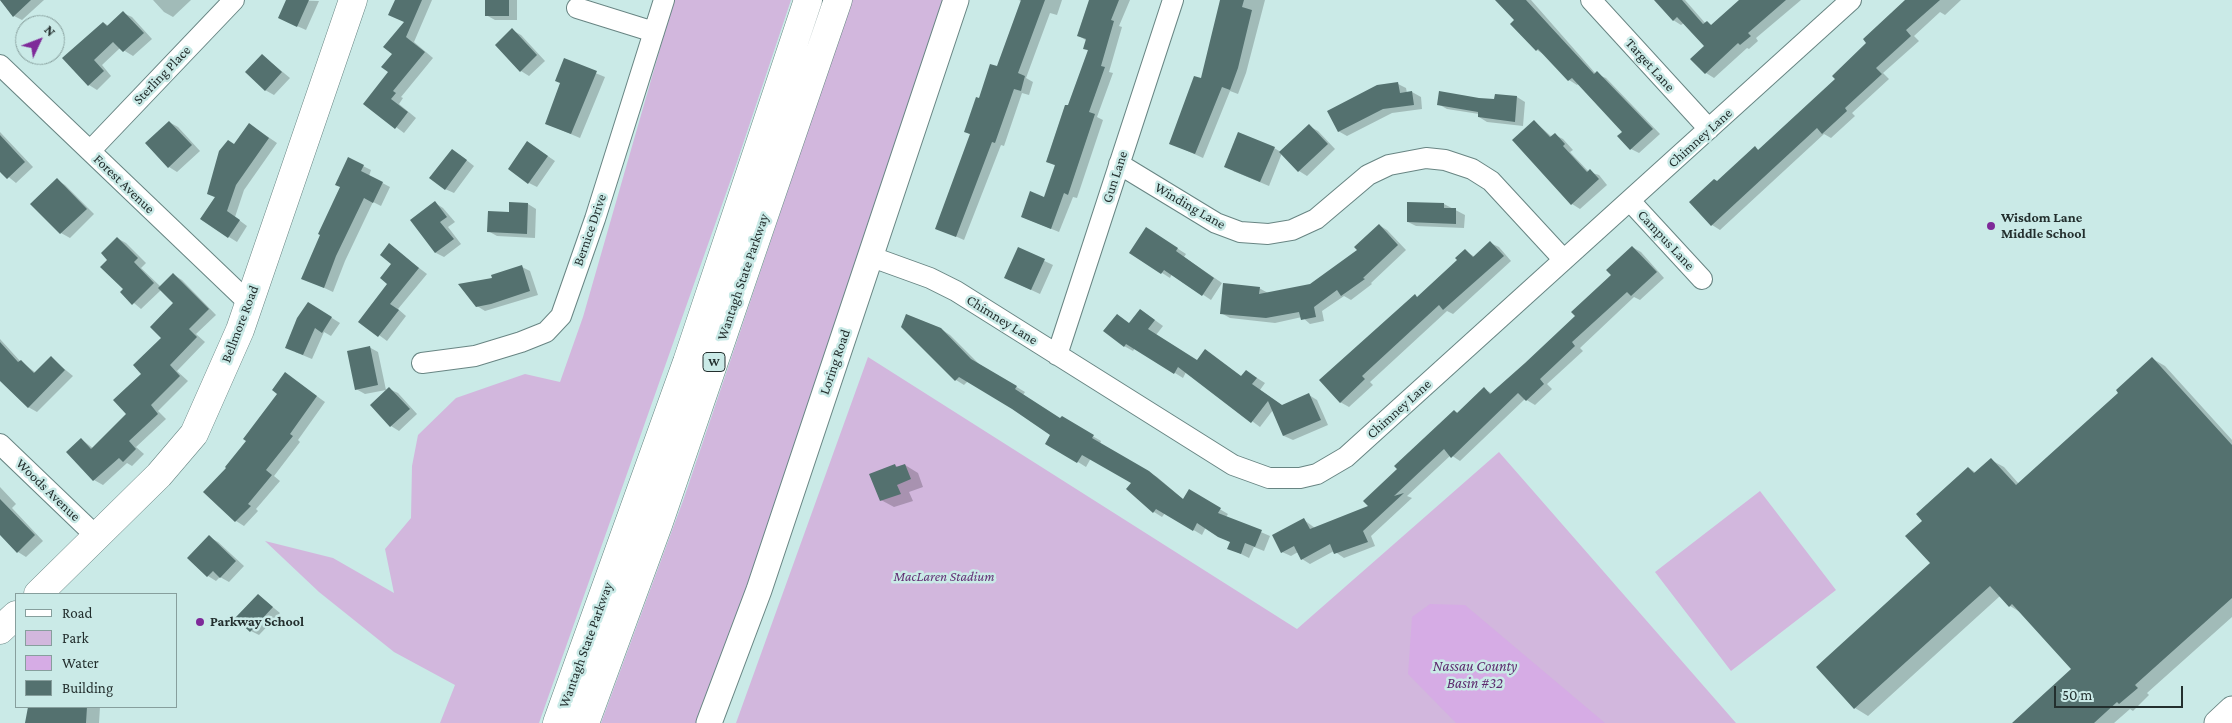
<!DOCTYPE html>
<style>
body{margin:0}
#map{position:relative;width:2232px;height:723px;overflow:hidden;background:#caeae7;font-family:"Crimson Pro",serif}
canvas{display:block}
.legend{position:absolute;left:15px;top:593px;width:162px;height:115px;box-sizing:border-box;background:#caeae7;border:1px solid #879f9d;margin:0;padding:6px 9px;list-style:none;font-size:15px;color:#232f2e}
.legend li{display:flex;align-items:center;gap:10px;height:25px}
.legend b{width:25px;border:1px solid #879f9d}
.north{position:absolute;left:15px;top:15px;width:50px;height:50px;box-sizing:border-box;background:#caeae7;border:1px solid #879f9d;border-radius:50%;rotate:47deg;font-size:14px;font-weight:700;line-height:20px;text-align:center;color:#232f2e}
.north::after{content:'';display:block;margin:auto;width:18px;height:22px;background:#7e2a99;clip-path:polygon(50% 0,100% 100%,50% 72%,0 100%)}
.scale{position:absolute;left:2054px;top:686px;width:129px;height:22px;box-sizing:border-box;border:2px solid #232f2e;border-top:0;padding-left:6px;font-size:15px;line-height:18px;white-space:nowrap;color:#232f2e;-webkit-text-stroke:4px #caeae7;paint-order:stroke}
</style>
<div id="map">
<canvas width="2232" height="723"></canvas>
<ul class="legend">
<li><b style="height:6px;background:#fff"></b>Road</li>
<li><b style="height:14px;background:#d2b7dd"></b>Park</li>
<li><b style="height:14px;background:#d6ace5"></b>Water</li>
<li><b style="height:14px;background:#54716f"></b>Building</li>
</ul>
<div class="north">N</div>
<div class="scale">50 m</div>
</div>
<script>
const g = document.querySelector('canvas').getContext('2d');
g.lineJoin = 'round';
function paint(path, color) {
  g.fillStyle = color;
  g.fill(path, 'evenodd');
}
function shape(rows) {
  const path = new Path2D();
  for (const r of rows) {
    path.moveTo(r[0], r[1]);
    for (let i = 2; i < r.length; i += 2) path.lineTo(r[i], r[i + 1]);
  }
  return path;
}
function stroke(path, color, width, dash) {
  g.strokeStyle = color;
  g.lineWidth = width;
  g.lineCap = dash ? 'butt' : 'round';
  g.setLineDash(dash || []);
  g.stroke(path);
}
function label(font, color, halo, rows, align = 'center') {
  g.font = font + ' "Crimson Pro",serif';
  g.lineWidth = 5;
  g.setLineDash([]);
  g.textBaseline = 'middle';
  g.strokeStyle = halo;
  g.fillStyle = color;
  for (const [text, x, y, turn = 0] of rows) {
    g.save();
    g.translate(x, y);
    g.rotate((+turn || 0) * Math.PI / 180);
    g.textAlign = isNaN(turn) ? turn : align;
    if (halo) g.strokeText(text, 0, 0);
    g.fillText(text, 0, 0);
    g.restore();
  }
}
const green = shape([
 [674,0,791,0,736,165,539,723,440,723,455,685,394,652,319,592,265,541,333,558,394,593,385,549,411,518,412,466,418,435,456,398,525,374,560,382,583,317],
 [852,0,949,0,753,585,699,723,601,723,684,498],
 [868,357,1297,629,1499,452,1736,723,736,723],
 [1760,491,1836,590,1731,671,1655,572]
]);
const water = shape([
 [1430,604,1465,605,1605,723,1456,723,1408,674,1412,617]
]);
const shadow = shape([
 [0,0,44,0,22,20,14,16],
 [153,0,191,0,173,17,164,12],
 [288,0,319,1,306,30,288,22],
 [396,0,432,0,414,42,433,58,401,97,403,98,399,104,416,118,404,133,365,104,390,72,405,22],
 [486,0,517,0,517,20,495,20,486,15],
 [1019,0,1062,0,1057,15,1050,13,1026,78,1033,82,1029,95,1022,93,1004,146,1001,145,964,240,937,228,971,135,966,132,998,68,1022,2],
 [1091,0,1130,0,1119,26,1122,27,1109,72,1113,73,1097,117,1103,120,1077,198,1073,197,1059,232,1022,217,1045,198,1056,166,1048,162,1089,51,1085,49,1087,41,1079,36],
 [1222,0,1265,0,1246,73,1238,94,1230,91,1203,158,1170,143,1202,80],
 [1497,0,1531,0,1596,74,1606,78,1660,134,1639,153,1631,149,1624,132,1579,83,1577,85,1569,80,1546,56,1537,50,1512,24,1516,21],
 [1655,0,1685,0,1706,24,1712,25,1744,0,1801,0,1756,38,1758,41,1749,49,1747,48,1714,78,1706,73,1705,46,1684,23,1681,25,1673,20],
 [1907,0,1961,0,1945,15,1940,12,1914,36,1919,41,1883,73,1889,79,1852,113,1855,116,1831,138,1824,134,1720,230,1712,225,1691,202,1718,182,1755,148,1760,151,1837,79],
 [123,13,132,17,152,39,133,56,120,48,102,65,111,76,97,90,89,85,63,58,104,23,109,26],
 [512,30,521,35,545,61,529,76,521,71],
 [262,55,290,78,274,95,265,90],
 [564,60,605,77,580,138,547,124,562,83],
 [1398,84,1406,88,1407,93,1412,92,1421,97,1422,109,1392,113,1347,136,1338,131],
 [1496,95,1517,97,1525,102,1523,126,1487,122,1479,117,1479,114,1447,109,1438,104,1495,100],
 [1534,121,1552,137,1555,135,1563,139,1573,150,1570,152,1589,172,1599,175,1607,185,1580,209,1572,204],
 [169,122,178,127,200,151,177,172,169,167],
 [1309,126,1318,131,1335,149,1307,176,1299,171,1282,153,1269,186,1233,171,1274,148,1281,152],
 [258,130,277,143,244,190,235,217,247,226,237,242,229,237,216,198,208,194,235,145],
 [0,132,33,167,16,183,0,170],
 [536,148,555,161,537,187,529,183],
 [460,155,474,166,454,193,445,189],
 [363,166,371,170,369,176,390,187,381,206,373,202,345,261,333,292,303,278],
 [57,180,65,185,94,214,70,238,61,233,32,204],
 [435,203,443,208,455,222,448,227,461,244,444,257,436,253,412,221],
 [528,204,536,209,535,238,497,236,488,231,510,213],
 [1444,204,1465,215,1464,228,1416,226,1408,222],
 [1379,225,1387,230,1406,250,1371,283,1372,284,1351,300,1344,296,1322,311,1324,321,1310,324,1302,317,1275,323,1230,318,1221,313,1259,288,1268,293,1310,285,1358,250],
 [1155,234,1186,254,1184,257,1222,283,1211,300,1172,274,1170,278,1131,253],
 [117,238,126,243,146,263,141,268,161,287,174,275,182,280,216,315,196,334,205,342,177,371,188,381,158,411,166,419,136,447,144,454,132,466,127,463,103,485,94,480,67,452,81,439,94,449,128,414,143,374,162,338,174,303,161,290,141,309,121,292,125,289,109,260],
 [1490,243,1499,247,1511,261,1453,314,1447,311,1370,382,1373,385,1349,407,1340,402,1415,296,1418,298,1459,260,1465,251,1475,257],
 [389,245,427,274,398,309,406,316,387,341,360,321,389,284,393,264],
 [1632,247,1641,252,1664,278,1640,300,1634,297,1580,348,1583,351,1547,384,1552,389,1535,405,1525,399,1460,461,1451,455,1407,496,1412,498,1371,536,1375,546,1344,558,1334,551,1310,564,1302,559,1298,552,1291,556,1282,552,1304,520,1315,528,1370,507,1399,469,1454,411,1458,413,1484,389,1493,394,1577,316,1613,275],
 [1019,249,1053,265,1040,294,1014,282],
 [522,267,530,271,538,295,485,311,477,306,493,279],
 [316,308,340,323,331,336,324,332,312,359,295,352],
 [1141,310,1163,326,1156,335,1197,361,1205,350,1242,377,1246,371,1265,383,1260,390,1283,406,1309,395,1317,400,1328,425,1293,440,1284,436,1273,410,1260,427,1186,372,1183,378,1135,348,1133,351,1124,346,1130,324],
 [903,327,941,329,950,335,980,365,1025,392,1023,395,1061,420,1062,418,1101,441,1100,444,1157,477,1184,500,1189,491,1228,514,1226,517,1270,536,1264,551,1254,547,1249,558,1229,548,1231,542,1206,527,1202,535,1165,513,1162,517,1154,512,1128,489,1133,483,1091,458,1086,467,1078,462,1052,435,1013,408,968,381,964,385,956,380],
 [0,339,20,361,36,373,51,358,73,376,37,412,28,407,0,378],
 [369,347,378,352,386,390,365,394,356,389],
 [2153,359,2165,366,2232,440,2232,617,2147,693,2149,695,2133,711,2130,709,2114,723,2014,723,2073,670,2020,612,2010,606,2000,596,1868,716,1855,708,1817,667,1932,563,1924,521,1969,468,1976,473,1991,460,2004,467,2019,484,2120,393],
 [293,379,325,402,298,440,300,442,274,476,280,481,256,509,258,511,244,526,236,521,205,492,228,468,279,394],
 [389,389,398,393,417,414,399,431,391,426],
 [895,465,899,468,905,465,918,473,923,487,909,492,913,501,894,507,881,500],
 [0,487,16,504,12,508,43,541,26,557,18,552,0,533],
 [209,537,218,542,244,566,229,582,220,577,216,581,208,576],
 [258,595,280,613,259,635,251,631],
 [29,707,100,707,99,723,27,723]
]);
const building = shape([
 [0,0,31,0,13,17],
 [286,0,309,0,297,27,278,18],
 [395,0,422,0,406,37,425,52,393,91,396,93,391,99,408,112,395,129,363,104,388,72,381,67,392,54,383,47,404,22,388,15],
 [485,0,509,0,509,16,485,16],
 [1021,0,1045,0,1018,73,1025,76,1021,91,1014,89,995,143,992,142,956,237,935,229,970,134,964,132,976,97,979,98,990,64,997,66],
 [1089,0,1119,0,1111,20,1114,21,1101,66,1105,67,1089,112,1095,114,1068,195,1064,193,1051,229,1021,217,1030,191,1044,197,1055,165,1046,162,1065,105,1068,105,1088,50,1083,49,1086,39,1077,36],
 [1220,0,1244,0,1242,7,1252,10,1238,68,1230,90,1222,87,1195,154,1169,144,1194,76,1201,78],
 [1495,0,1526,0,1594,74,1597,71,1653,129,1630,150,1617,136,1622,132,1572,78,1568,81,1538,49,1536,51,1510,24,1514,20],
 [1654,0,1682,0,1703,24,1707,21,1711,25,1739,0,1786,0,1748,33,1751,36,1740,45,1738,43,1705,74,1690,59,1704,46,1677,17,1673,21],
 [1905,0,1940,0,1906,30,1911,36,1876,68,1882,74,1845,108,1847,111,1822,134,1817,128,1711,226,1689,202,1714,179,1717,181,1755,146,1758,150,1835,79,1832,76,1866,43,1863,39],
 [123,11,144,33,123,52,113,42,94,60,104,71,88,86,62,58,103,22,107,26],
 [512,28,537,55,520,72,495,45],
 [262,54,282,72,265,91,245,72],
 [564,58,597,71,571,134,545,124,560,83,555,81],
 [1398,82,1400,93,1412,91,1414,105,1383,109,1338,132,1327,111,1377,85],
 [1439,91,1479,98,1494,99,1495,94,1517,96,1515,122,1478,117,1478,112,1437,105],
 [1534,120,1550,137,1555,133,1565,144,1563,146,1587,172,1590,169,1599,179,1571,205,1512,140],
 [169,121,192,145,168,168,145,143],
 [249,123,269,138,236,185,227,211,240,220,228,238,200,219,215,197,207,194,219,151,228,140,234,144],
 [1309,124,1328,144,1298,172,1279,152],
 [1238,132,1275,147,1260,182,1224,167],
 [0,135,25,162,7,179,0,172],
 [527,141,548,156,528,184,508,169],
 [452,149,467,160,445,190,429,178],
 [348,157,364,165,361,171,383,182,373,203,364,198,336,256,324,288,301,279,320,235,318,234,340,187,335,185],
 [57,178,87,209,60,234,30,204],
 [435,201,447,217,440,222,454,239,435,253,410,220],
 [509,202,528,203,527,234,487,232,488,211,509,212],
 [1407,202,1444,203,1444,208,1456,208,1456,224,1407,222],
 [1379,224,1398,245,1363,278,1365,279,1341,296,1337,290,1314,307,1316,317,1301,320,1299,312,1266,318,1220,314,1223,283,1260,287,1259,294,1310,284,1357,250,1354,247],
 [1146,227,1178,248,1176,251,1214,278,1202,296,1164,270,1161,274,1129,253],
 [117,237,138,258,134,262,154,283,132,305,120,292,123,289,100,267,107,260,101,253],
 [1490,241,1504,256,1443,310,1439,305,1362,376,1365,379,1340,403,1319,380,1415,294,1417,297,1457,260,1455,258,1465,249,1473,257],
 [389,243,419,268,390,304,399,310,378,337,358,322,387,284,380,278,391,264,380,255],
 [1632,246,1657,272,1631,296,1627,292,1572,342,1575,346,1540,379,1544,384,1526,401,1518,393,1451,458,1444,449,1394,496,1404,493,1363,531,1368,542,1334,554,1330,544,1301,560,1294,546,1281,553,1272,535,1304,518,1310,529,1368,506,1363,501,1397,469,1394,466,1454,410,1457,413,1484,387,1490,394,1525,363,1575,316,1571,312,1611,275,1606,270],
 [1018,247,1045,259,1031,290,1004,278],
 [522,265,530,291,491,304,476,307,458,284,492,278,491,275],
 [173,273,209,309,189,329,197,337,170,365,180,376,151,405,158,414,129,441,136,449,123,462,119,458,93,481,66,452,81,438,91,449,126,414,113,400,141,374,133,365,161,338,150,327,173,303,158,288],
 [308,302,332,317,322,333,315,328,303,355,285,348,297,318],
 [1140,309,1155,320,1148,329,1197,360,1205,349,1241,376,1246,370,1257,378,1252,384,1282,405,1309,393,1321,420,1283,436,1268,401,1251,423,1178,367,1174,374,1126,344,1124,347,1103,331,1117,314,1129,323],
 [906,314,941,328,971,359,1017,386,1015,389,1060,418,1062,416,1094,435,1092,438,1149,471,1183,499,1189,489,1221,508,1218,513,1262,530,1255,547,1245,543,1241,554,1227,549,1230,542,1218,537,1197,523,1193,531,1156,509,1153,513,1126,489,1131,483,1082,455,1077,463,1045,444,1050,435,1012,409,959,377,955,381,901,327],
 [0,342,18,362,21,360,34,373,51,356,65,370,28,408,0,381],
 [370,346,378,385,355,390,347,351],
 [2152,357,2232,445,2232,598,2135,685,2138,688,2119,704,2117,702,2094,723,2012,723,2071,669,2012,604,2009,607,1990,586,1854,709,1816,667,1930,563,1905,536,1922,521,1916,514,1968,467,1974,473,1991,458,2016,485,2118,393,2116,390],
 [285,372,317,396,290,434,293,436,266,470,272,475,248,504,251,506,235,522,203,492,226,468,225,467,246,441,243,439,277,394,272,390],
 [389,387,410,409,390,427,370,405],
 [895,464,896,467,905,464,911,479,897,485,901,494,880,501,869,474],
 [0,499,35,535,17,553,0,535],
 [209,535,236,561,220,578,213,571,207,577,187,558],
 [258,594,273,607,250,632,235,618],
 [28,707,87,707,86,723,25,723]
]);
const minor = shape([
 [1591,0,1709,129],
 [577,8,654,32],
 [0,65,249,303],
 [90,151,234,0],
 [1119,164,1216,223,1240,232,1268,234,1292,230,1316,219,1368,175,1389,165,1426,158,1445,160,1472,169,1491,181,1564,260],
 [1630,201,1702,279],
 [872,257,930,278,956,291,1233,465,1269,478,1300,478,1317,474,1346,457,1851,0],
 [1057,355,1173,0],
 [422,363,475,356,521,342,546,332,561,316,595,219,664,0],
 [0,444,97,537]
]);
const tertiary = shape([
 [709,723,759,590,956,0],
 [2217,723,2232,709]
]);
const secondary = shape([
 [38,594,159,475,194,434,240,330,353,0],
 [0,630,16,615]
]);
const motorway = shape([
 [557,723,687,362,808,0],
 [585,723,658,525,838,0]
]);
const markers = [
 [1991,226,5,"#7e2a99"],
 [200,622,5,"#7e2a99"]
];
const shields = [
 [714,362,22]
];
const shieldNames = [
 ["W",714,362]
];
const streetNames = [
 ["Target Lane",1650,65,48],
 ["Sterling Place",162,75,-46],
 ["Chimney Lane",1700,138,-42],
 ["Gun Lane",1115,177,-72],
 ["Forest Avenue",124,184,44],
 ["Winding Lane",1190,206,30],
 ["Bernice Drive",590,230,-71],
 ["Campus Lane",1666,240,47],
 ["Wantagh State Parkway",743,277,-71],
 ["Chimney Lane",1002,320,32],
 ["Bellmore Road",240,324,-69],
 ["Loring Road",835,362,-71],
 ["Chimney Lane",1399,409,-42],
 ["Woods Avenue",48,490,44],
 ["Wantagh State Parkway",586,645,-70]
];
const poiNames = [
 ["Wisdom Lane",2001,218],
 ["Middle School",2001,234],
 ["Parkway School",210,622]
];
const parkNames = [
 ["MacLaren Stadium",944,577]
];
const waterNames = [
 ["Nassau County",1475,666],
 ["Basin #32",1475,683]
];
paint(green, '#d2b7dd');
paint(water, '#d6ace5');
paint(shadow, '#0003');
paint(building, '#54716f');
stroke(minor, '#688583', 22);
stroke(tertiary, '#688583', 27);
stroke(secondary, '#688583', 29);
stroke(motorway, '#688583', 29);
stroke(minor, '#fff', 20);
stroke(tertiary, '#fff', 25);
stroke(secondary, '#fff', 28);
stroke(motorway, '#fff', 28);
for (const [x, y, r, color] of markers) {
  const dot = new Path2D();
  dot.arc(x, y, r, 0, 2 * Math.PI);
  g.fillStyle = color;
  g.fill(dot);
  stroke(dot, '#caeae7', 2);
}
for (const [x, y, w] of shields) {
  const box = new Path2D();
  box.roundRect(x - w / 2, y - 9.5, w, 19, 4);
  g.fillStyle = '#caeae7';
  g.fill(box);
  stroke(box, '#232f2e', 1);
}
label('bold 12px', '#232f2e', null, shieldNames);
label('14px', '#232f2e', '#caeae7', streetNames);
label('bold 14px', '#232f2e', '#caeae7', poiNames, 'left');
label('italic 14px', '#633075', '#caeae7', parkNames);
label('italic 15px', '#5d2a6e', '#caeae7', waterNames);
</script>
